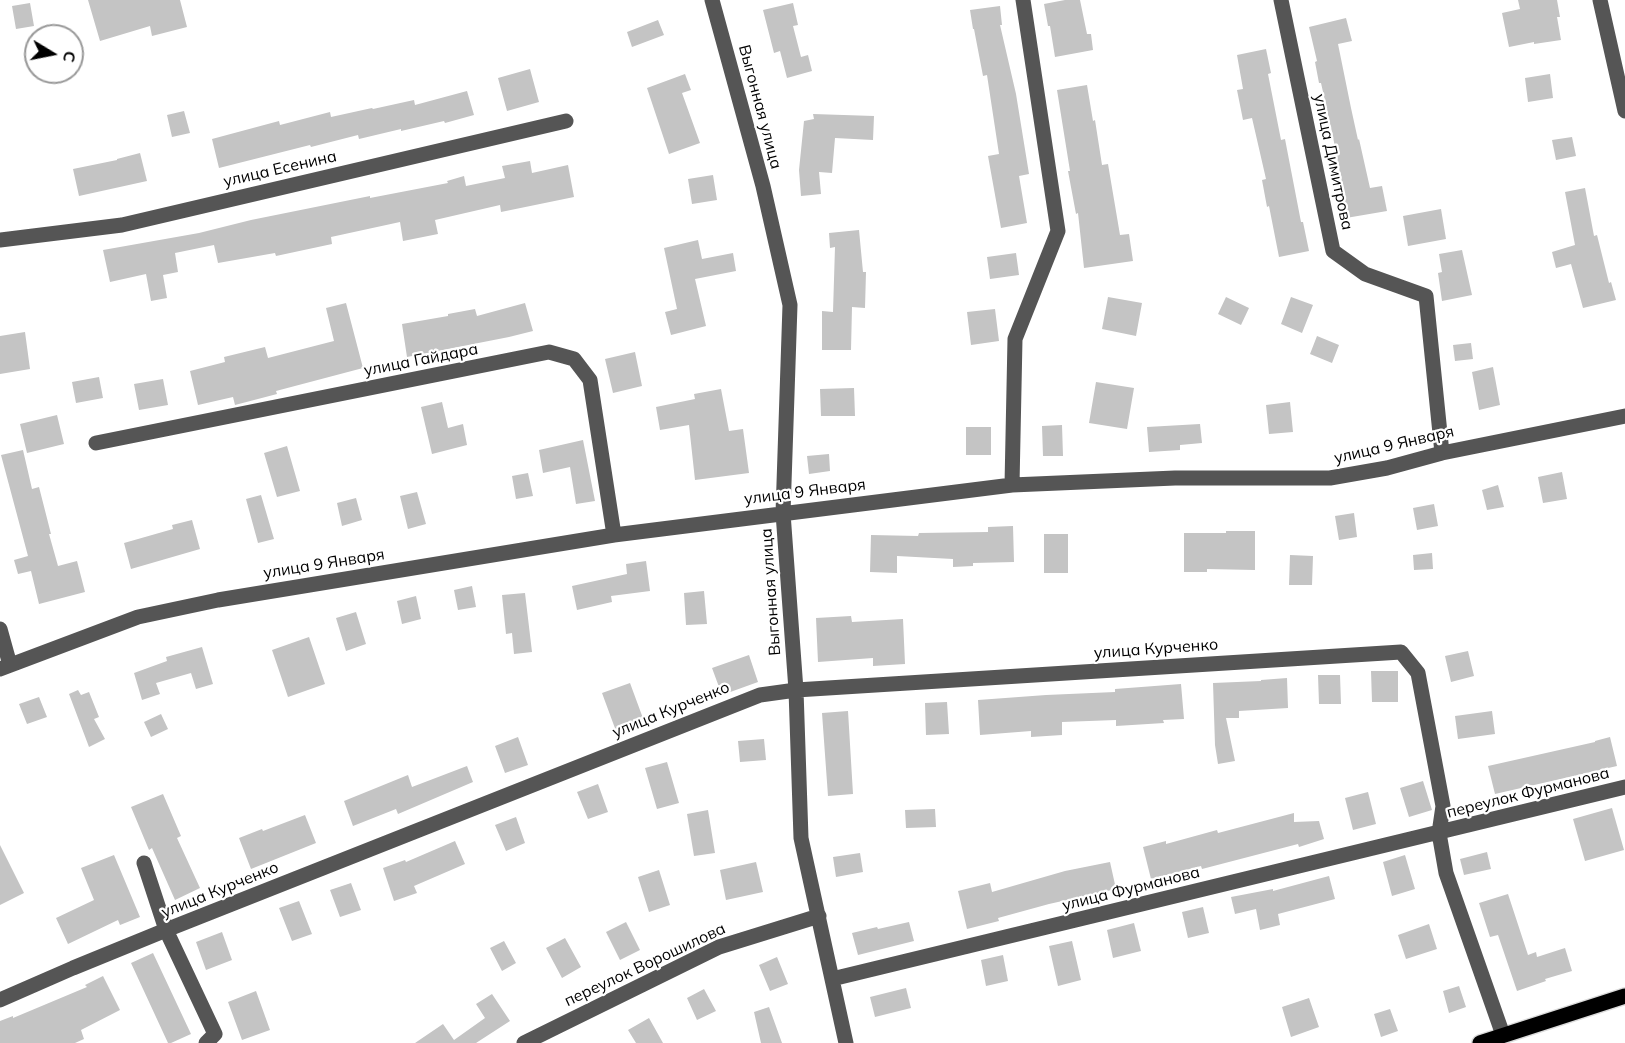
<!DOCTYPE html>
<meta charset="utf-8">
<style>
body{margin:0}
#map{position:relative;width:1625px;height:1043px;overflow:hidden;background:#fff;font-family:Mulish,sans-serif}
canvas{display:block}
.north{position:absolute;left:24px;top:24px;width:60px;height:60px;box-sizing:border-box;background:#fff;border:2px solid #999;border-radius:50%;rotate:100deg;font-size:16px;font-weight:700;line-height:24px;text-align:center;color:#000}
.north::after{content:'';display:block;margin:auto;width:21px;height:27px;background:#000;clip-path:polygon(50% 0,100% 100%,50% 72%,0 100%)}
</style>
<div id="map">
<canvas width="1625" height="1043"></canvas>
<div class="north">С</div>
</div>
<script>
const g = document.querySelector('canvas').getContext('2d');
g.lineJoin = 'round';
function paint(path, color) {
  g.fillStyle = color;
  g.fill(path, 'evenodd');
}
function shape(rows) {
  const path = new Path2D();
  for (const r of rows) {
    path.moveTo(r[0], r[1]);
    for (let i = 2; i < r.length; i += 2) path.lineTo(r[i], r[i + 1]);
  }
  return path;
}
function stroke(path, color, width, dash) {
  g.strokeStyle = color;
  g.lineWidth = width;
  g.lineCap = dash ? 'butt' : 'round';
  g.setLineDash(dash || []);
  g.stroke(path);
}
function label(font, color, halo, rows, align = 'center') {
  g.font = font + ' Mulish,sans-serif';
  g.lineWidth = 4.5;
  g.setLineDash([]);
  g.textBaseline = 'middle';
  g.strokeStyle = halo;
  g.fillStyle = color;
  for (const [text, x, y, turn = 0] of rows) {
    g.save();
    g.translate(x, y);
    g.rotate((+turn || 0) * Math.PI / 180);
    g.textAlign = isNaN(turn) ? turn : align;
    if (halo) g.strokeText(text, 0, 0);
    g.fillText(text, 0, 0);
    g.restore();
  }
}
const building = shape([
 [88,0,180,0,187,27,152,36,150,26,100,41],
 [1065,0,1080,0,1087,34,1091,34,1093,50,1055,57,1050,26,1048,26,1044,4],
 [1518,0,1557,0,1560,17,1557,17,1561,40,1534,44,1534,42,1509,47,1502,13,1520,9],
 [30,3,34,26,16,29,12,6],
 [793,3,798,25,793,26,801,57,808,55,812,71,787,78,780,51,774,53,763,10],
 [1000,6,1002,25,1000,25,1016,94,1029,174,1019,176,1027,223,1001,228,988,156,999,154,987,75,983,76,974,29,973,29,970,10],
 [1346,18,1352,41,1338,44,1351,108,1358,140,1359,139,1370,188,1382,186,1387,211,1346,218,1342,194,1344,193,1332,132,1321,83,1319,83,1315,62,1317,61,1309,27],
 [658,20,664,35,632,47,627,32],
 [1266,49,1271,73,1268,74,1281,140,1285,139,1301,222,1303,222,1309,251,1279,257,1269,206,1267,207,1262,180,1266,179,1252,118,1243,120,1237,90,1243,89,1237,55],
 [530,69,539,102,507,111,498,78],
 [685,74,691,90,682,93,700,143,669,154,647,88],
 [1550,74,1553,98,1528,102,1525,78],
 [1087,85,1093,121,1095,120,1102,165,1108,164,1120,235,1129,234,1133,261,1084,268,1078,213,1076,214,1068,171,1070,171,1057,90],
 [467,91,474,115,445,123,444,121,401,131,401,129,359,139,358,135,311,147,310,145,219,168,212,139,279,121,280,125,330,112,331,117,372,108,373,109,414,100,415,105],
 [184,111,190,133,172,137,167,115],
 [813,114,874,116,873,140,835,138,832,173,819,172,821,194,801,196,799,170,804,121,814,119],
 [1572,137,1576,156,1556,160,1552,140],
 [140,153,147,181,79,196,73,169,117,160,117,159],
 [530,161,532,173,568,165,574,197,501,212,500,205,435,220,438,234,403,241,400,222,331,237,332,244,276,256,275,253,218,263,214,245,175,253,178,272,163,275,167,298,151,301,146,274,110,282,103,250,199,233,251,220,370,196,370,198,448,183,447,181,464,176,466,186,505,178,502,166],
 [713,175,717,200,692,204,688,179],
 [1585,188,1594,236,1597,235,1609,283,1611,282,1616,300,1583,308,1571,264,1556,268,1552,252,1575,245,1565,192],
 [1441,209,1446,239,1408,246,1403,216],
 [859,230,863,272,866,272,865,308,852,307,851,350,822,350,822,311,833,312,835,247,830,248,829,233],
 [698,240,702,259,733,253,736,271,695,279,706,326,671,335,665,312,677,309,664,248],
 [1462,250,1472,295,1442,301,1438,273,1442,272,1439,254],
 [1016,253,1019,275,990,279,987,257],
 [1108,297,1142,303,1136,336,1102,329],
 [1226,297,1249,308,1241,325,1218,314],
 [1291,297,1313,305,1302,333,1281,324],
 [346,303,363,368,276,391,277,394,235,405,233,397,198,405,190,371,225,362,224,357,265,347,268,358,330,342,334,341,326,308],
 [525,303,533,331,509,337,407,357,402,324,448,316,448,314,475,309,477,316],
 [995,309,999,341,971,345,967,312],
 [25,332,30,369,0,374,0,336],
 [1317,336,1339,345,1332,363,1310,354],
 [1471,343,1473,359,1455,361,1453,345],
 [635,352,642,386,613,393,605,359],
 [1493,367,1500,405,1479,410,1472,372],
 [99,377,103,398,76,403,72,382],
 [163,379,168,405,139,410,134,384],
 [1096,382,1134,388,1127,429,1089,423],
 [854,388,855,416,821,416,820,389],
 [721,389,729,431,743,429,749,473,695,480,689,425,660,430,656,407,695,399,694,394],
 [442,402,448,428,463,424,467,445,432,454,421,407],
 [1290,402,1293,432,1269,434,1266,405],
 [57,415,64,444,27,453,20,424],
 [1200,424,1202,443,1180,445,1180,450,1149,452,1147,427],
 [1062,425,1063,456,1043,456,1042,426],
 [966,427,991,427,991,455,966,455],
 [583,440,595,501,576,504,570,467,543,473,539,450],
 [287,446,300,491,277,497,264,453],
 [23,450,32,489,39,487,51,534,49,534,58,566,77,561,85,592,39,604,31,571,18,574,14,560,28,556,1,455],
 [829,454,830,471,809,474,807,456],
 [1562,472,1567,499,1543,503,1538,477],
 [528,473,533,496,516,499,512,476],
 [1498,485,1504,507,1487,510,1482,490],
 [417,492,426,524,408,529,400,496],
 [261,495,274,539,258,543,246,499],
 [356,498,362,520,342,526,337,503],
 [1434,504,1438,526,1417,530,1413,508],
 [1354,513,1357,537,1339,540,1335,516],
 [192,520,200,549,131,569,124,543,173,529,172,525],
 [1013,526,1014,562,973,563,973,566,953,567,953,559,897,556,897,573,870,572,871,535,918,536,919,533,988,532,988,527],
 [1226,531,1255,531,1255,570,1207,569,1207,572,1184,572,1184,533,1226,533],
 [1044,534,1068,534,1068,573,1044,573],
 [1432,553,1433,569,1414,570,1413,555],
 [1290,555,1313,556,1312,585,1289,585],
 [646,561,650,591,611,596,612,602,577,610,572,586,627,574,626,564],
 [472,586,476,607,458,610,454,590],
 [704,591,707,624,686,625,684,593],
 [525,593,532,652,514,654,512,633,506,634,502,595],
 [416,596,421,619,402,624,397,601],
 [356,612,366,644,346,651,336,618],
 [851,616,852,622,903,619,905,664,873,666,873,658,818,662,816,618],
 [309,637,325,684,288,697,272,650],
 [202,647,213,684,196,689,191,673,156,683,160,694,142,700,134,673,167,661,166,657],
 [1468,651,1474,676,1451,682,1445,656],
 [749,655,758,682,722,695,712,668],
 [1371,671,1398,671,1398,702,1372,702],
 [1318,675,1340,675,1341,704,1319,704],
 [1287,678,1288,708,1239,711,1239,718,1226,718,1235,761,1218,764,1215,745,1213,683,1261,681,1261,680],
 [630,683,644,721,616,731,602,693],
 [1181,684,1184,719,1163,720,1164,723,1116,726,1116,720,1062,722,1062,735,1031,737,1031,731,980,735,978,700,1046,695,1115,692,1115,689],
 [78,690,81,695,89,692,99,717,94,719,105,739,89,747,69,694],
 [39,697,47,717,27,724,19,704],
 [947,702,949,734,926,735,925,703],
 [848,711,853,794,828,796,822,713],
 [1492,711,1495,734,1458,739,1455,716],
 [161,714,168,729,151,737,144,722],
 [518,737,528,765,505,773,495,746],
 [1610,737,1617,766,1495,794,1488,766,1595,742,1595,741],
 [764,739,766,760,740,762,738,741],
 [667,762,679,803,657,809,645,768],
 [467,766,473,782,398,814,396,809,353,826,344,801,408,775,412,787],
 [1423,781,1432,810,1409,817,1400,788],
 [598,784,608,812,588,819,577,792],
 [1368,792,1376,824,1353,830,1345,798],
 [163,794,181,836,177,838,200,888,175,900,152,848,149,850,131,807],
 [1612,808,1624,850,1585,861,1573,819],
 [935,809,936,827,906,828,905,810],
 [708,810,715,853,694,856,687,814],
 [1294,813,1294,822,1319,821,1324,839,1299,847,1298,844,1202,869,1201,866,1151,879,1143,847,1166,841,1166,844,1217,830,1218,833],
 [305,815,316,843,251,869,239,838,262,829,263,831],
 [516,817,525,843,506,851,495,825],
 [455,841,465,864,414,886,417,893,394,901,383,868,405,860,406,862],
 [0,845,24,893,0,905],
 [1487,852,1491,869,1464,875,1460,859],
 [860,853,863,872,836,877,833,857],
 [114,855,140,917,120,925,118,920,68,944,56,918,94,900,81,868],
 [1405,855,1415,889,1392,896,1383,862],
 [756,862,763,892,726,900,720,870],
 [1110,862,1116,889,1049,904,998,918,999,921,967,929,958,891,990,883,992,892,1065,871],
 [659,870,670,905,649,912,638,877],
 [1329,876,1335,899,1278,914,1280,925,1260,930,1256,909,1235,914,1231,897,1273,889,1273,891],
 [351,883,361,910,340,917,330,890],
 [1508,894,1528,955,1536,952,1537,957,1565,948,1572,971,1545,979,1546,981,1517,991,1498,935,1490,937,1479,903],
 [299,901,312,934,292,941,279,908],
 [1203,907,1209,933,1188,938,1182,912],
 [626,922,640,950,620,960,606,932],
 [909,922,914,941,858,955,852,933,877,927,878,929],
 [1134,923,1141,951,1113,958,1107,930],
 [1429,924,1437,949,1406,959,1398,935],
 [222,932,232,960,206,970,196,942],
 [565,938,581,967,562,978,546,948],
 [504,941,516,963,502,971,490,948],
 [1072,941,1081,980,1058,986,1049,946],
 [153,953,191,1034,171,1043,168,1043,131,963],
 [1003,955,1008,981,986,986,981,960],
 [777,957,788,984,770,991,759,965],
 [103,976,120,1010,81,1030,84,1039,75,1043,0,1043,0,1021,13,1016,13,1018,87,987,85,985],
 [1459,986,1466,1007,1449,1013,1443,991],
 [906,988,911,1008,875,1017,870,997],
 [704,989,716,1011,697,1020,687,998],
 [256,991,270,1030,242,1040,228,1002],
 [492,994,510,1021,476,1043,415,1043,443,1024,454,1040,485,1018,476,1004],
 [1309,998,1319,1027,1291,1037,1282,1007],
 [769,1007,782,1043,761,1043,754,1012],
 [1390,1009,1398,1031,1381,1037,1374,1014],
 [649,1018,663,1043,636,1043,628,1030]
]);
const minor = shape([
 [712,0,763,186,790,305,783,513,796,690,801,838,846,1043],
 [1281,0,1333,251,1365,274,1426,296,1442,453],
 [1600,0,1625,111],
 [0,240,122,225,566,121],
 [96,443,549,352,574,359,590,380,614,535],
 [1012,485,1015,339,1058,231,1023,0],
 [0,629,10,665],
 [0,669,138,617,218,600,614,535,1012,485,1175,478,1330,478,1387,468,1442,453,1625,416],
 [144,863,166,930,215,1034,206,1043],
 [832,979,1625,787],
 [0,1000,73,968,166,930,760,695,796,690,1401,652,1418,673,1443,806,1439,833,1446,873,1503,1035],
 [524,1043,719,947,819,916]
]);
const major = shape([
 [1480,1043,1625,996]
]);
const streetNames = [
 ["Выгонная улица",760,107,75],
 ["улица Димитрова",1333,162,78],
 ["улица Есенина",280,169,-13],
 ["улица Гайдара",421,360,-11],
 ["улица 9 Января",1394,445,-13],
 ["улица 9 Января",805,492,-7],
 ["улица 9 Января",324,564,-9],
 ["Выгонная улица",771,592,-94],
 ["улица Курченко",1156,649,-4],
 ["улица Курченко",671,710,-22],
 ["переулок Фурманова",1528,793,-14],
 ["улица Фурманова",1131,889,-14],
 ["улица Курченко",220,890,-22],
 ["переулок Ворошилова",645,965,-25]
];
paint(building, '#c4c4c4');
stroke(major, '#dbdbdb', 18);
stroke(minor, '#555', 15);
stroke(major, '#000', 15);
label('16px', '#000', '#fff', streetNames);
</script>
